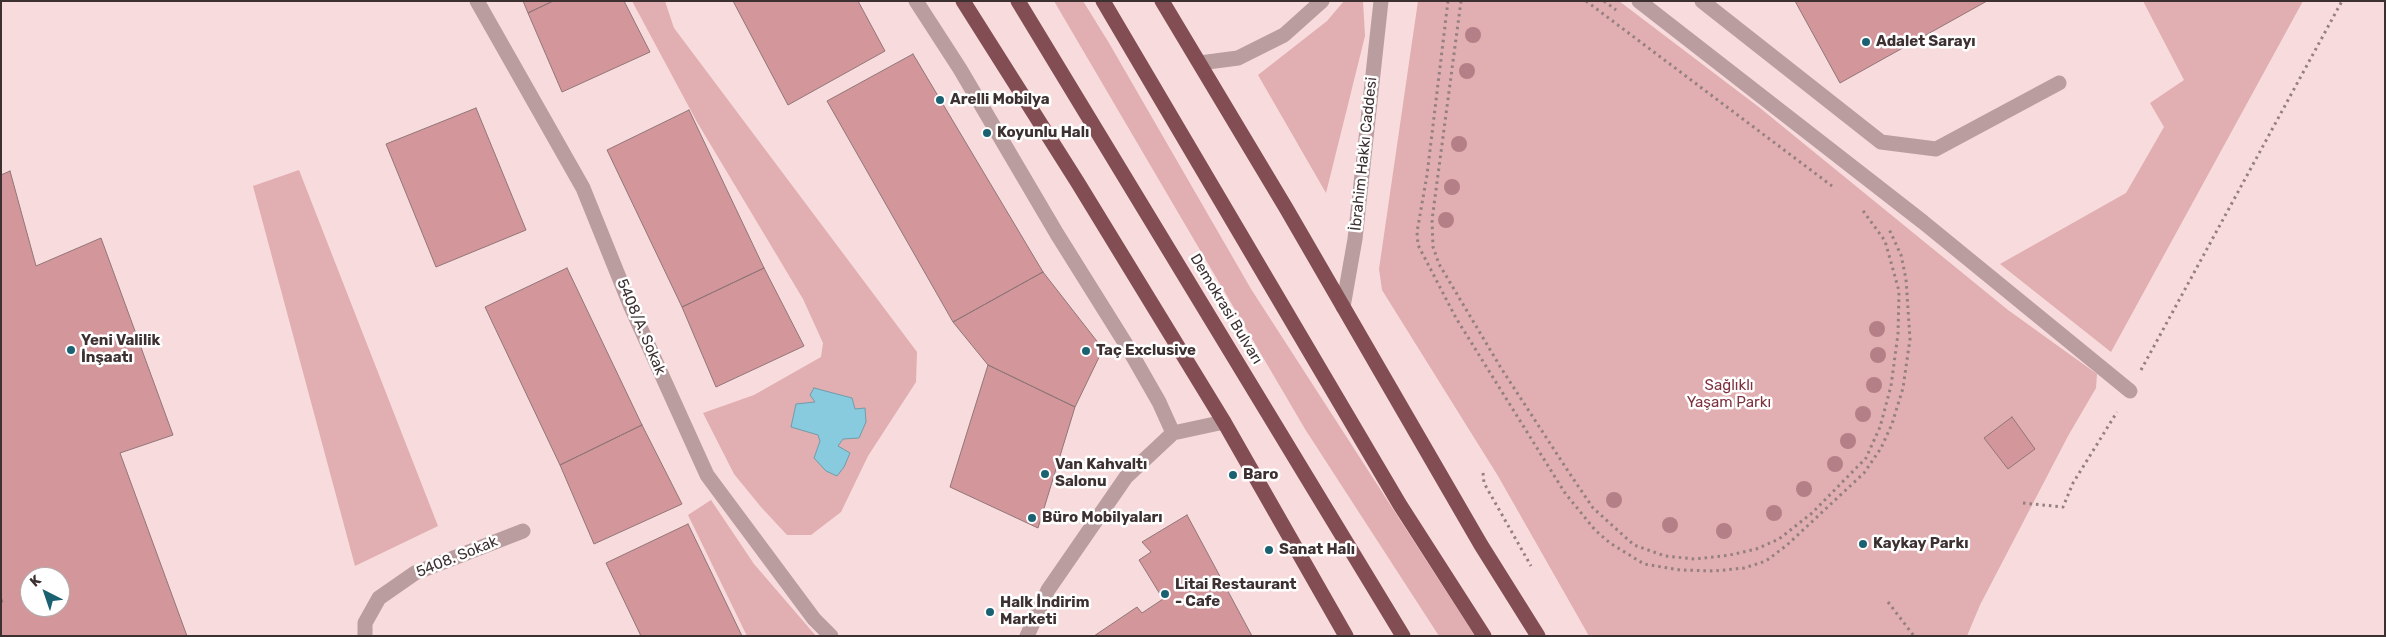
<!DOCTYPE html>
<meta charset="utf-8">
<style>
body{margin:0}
#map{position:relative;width:2386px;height:637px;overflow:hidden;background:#f8dbdd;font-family:Rubik,sans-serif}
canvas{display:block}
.frame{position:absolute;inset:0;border:2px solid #3c3031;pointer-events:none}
.north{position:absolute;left:20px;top:567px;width:50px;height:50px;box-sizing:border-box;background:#fff;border:1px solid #b1acad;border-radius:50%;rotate:319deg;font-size:14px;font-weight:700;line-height:20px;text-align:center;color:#3c3031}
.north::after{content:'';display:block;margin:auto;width:18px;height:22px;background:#1a6171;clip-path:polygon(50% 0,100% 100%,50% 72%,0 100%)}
</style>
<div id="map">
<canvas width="2386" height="637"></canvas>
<div class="frame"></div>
<div class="north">K</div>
</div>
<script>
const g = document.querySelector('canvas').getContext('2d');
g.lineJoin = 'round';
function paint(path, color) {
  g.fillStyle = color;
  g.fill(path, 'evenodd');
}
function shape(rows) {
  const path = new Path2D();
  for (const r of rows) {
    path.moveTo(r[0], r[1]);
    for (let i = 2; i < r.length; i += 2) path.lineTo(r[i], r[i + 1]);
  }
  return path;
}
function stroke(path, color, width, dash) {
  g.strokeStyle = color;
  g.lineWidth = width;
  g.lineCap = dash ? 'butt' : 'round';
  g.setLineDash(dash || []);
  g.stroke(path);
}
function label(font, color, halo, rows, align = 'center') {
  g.font = font + ' Rubik,sans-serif';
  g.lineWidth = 5;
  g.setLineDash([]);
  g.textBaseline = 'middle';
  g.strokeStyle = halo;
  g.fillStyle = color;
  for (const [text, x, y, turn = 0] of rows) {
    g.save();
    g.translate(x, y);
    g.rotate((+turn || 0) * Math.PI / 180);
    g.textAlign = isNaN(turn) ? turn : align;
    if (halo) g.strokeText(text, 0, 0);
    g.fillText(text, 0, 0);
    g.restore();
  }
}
const green = shape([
 [632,1,665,1,674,28,917,352,916,382,868,456,841,512,811,535,787,535,761,507,734,474,703,413,754,395,821,357,823,343,803,299,697,122],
 [1054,1,1083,1,1109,43,1251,289,1475,636,1439,636,1305,429],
 [1344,1,1363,1,1365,36,1326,193,1258,75,1327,21],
 [1418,1,1619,1,1760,108,2008,310,2097,374,2096,388,2068,436,1980,605,1967,636,1589,636,1498,476,1382,290,1379,269],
 [2143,1,2303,1,2111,352,2000,264,2126,193,2164,127,2150,103,2184,80],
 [299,170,438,526,355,566,253,186],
 [711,500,754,564,816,636,747,636,688,515]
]);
const water = shape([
 [814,388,852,398,855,409,865,408,866,422,859,438,843,439,838,446,850,453,844,467,837,476,826,471,814,458,820,441,818,435,791,427,796,404,815,402,810,395,814,388]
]);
const building = shape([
 [523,1,553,1,528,13,523,1],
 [553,1,624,1,650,52,562,92,528,13,553,1],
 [733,1,858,1,885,51,788,105,733,1],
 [1795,1,1987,1,1840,83,1795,1],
 [913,54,1043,272,953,322,827,101,913,54],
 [476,108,526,230,436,267,386,144,476,108],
 [689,110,764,268,682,307,607,150,689,110],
 [10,171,36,266,101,238,173,435,120,453,187,636,1,636,1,602,3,602,1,597,1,175,10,171],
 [30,577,60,577,60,607,30,607,30,577],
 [567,268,642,425,560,465,485,307,567,268],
 [764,268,804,346,716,387,682,307,764,268],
 [1043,272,1103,349,1075,407,988,365,953,322,1043,272],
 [988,365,1075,407,1038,528,950,487,988,365],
 [2012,417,2035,449,2008,469,1984,438,2012,417],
 [642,425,682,504,594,544,560,465,642,425],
 [1187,515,1252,636,1094,636,1137,607,1142,613,1163,599,1139,560,1151,552,1142,542,1187,515],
 [688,524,742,636,641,636,606,563,688,524]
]);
const path = shape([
 [1448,1,1427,175,1417,232,1418,245,1456,318,1565,493,1595,530,1610,543,1644,564,1680,570,1715,571,1744,568,1766,561,1787,545,1864,473,1881,448,1892,424,1903,388,1910,339,1906,279,1901,255,1889,229],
 [1461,1,1432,220,1433,247,1439,264,1501,368,1568,471,1593,508,1634,545,1665,556,1695,559,1730,555,1756,549,1779,539,1812,513,1866,458,1880,427,1891,386,1898,334,1899,291,1885,241,1861,208],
 [1586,1,1832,186],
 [1604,1,1616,10],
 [2141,370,2342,1],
 [1483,473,1484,483,1531,566],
 [2023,503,2063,507,2073,483,2117,412],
 [1888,602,1914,636]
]);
const minor = shape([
 [477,1,583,188,631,307,707,475,814,619,831,636],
 [916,1,960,69,1057,234,1127,346,1159,402,1173,433],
 [1639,1,1923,222,2130,391],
 [1702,1,1881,142,1936,149,2059,83],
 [1200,63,1238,58,1284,35,1322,1],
 [1343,307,1355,239,1381,1],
 [365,636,365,623,379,598,415,573,523,531],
 [1027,636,1048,590,1126,477,1173,433,1224,422]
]);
const highway = shape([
 [963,1,1078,183,1224,422,1346,636],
 [1018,1,1403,636],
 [1103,1,1400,505,1484,636],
 [1162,1,1286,208,1481,545,1538,636]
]);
const trees = [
 [1473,35],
 [1467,71],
 [1459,144],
 [1452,187],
 [1446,220],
 [1877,329],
 [1878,355],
 [1874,385],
 [1863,414],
 [1848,441],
 [1835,464],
 [1804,489],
 [1614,500],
 [1774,513],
 [1670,525],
 [1724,531]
];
const markers = [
 [1866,42,5,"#1a6171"],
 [940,100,5,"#1a6171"],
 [987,133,5,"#1a6171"],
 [71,350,5,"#1a6171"],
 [1086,351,5,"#1a6171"],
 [1045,474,5,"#1a6171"],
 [1233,475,5,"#1a6171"],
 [1032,518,5,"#1a6171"],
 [1863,544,5,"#1a6171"],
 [1269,550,5,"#1a6171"],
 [1165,594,5,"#1a6171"],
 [990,612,5,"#1a6171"]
];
const poiNames = [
 ["Adalet Sarayı",1876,42],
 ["Arelli Mobilya",950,100],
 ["Koyunlu Halı",997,133],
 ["Yeni Valilik",81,341],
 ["İnşaatı",81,358],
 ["Taç Exclusive",1096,351],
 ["Van Kahvaltı",1055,465],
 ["Salonu",1055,482],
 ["Baro",1243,475],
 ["Büro Mobilyaları",1042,518],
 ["Kaykay Parkı",1873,544],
 ["Sanat Halı",1279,550],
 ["Litai Restaurant",1175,585],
 ["- Cafe",1175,602],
 ["Halk İndirim",1000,603],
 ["Marketi",1000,620]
];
const streetNames = [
 ["İbrahim Hakkı Caddesi",1364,154,-84],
 ["Demokrasi Bulvarı",1226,309,59],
 ["5408/A. Sokak",641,327,67],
 ["5408. Sokak",457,557,-22]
];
const parkNames = [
 ["Sağlıklı",1729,386],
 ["Yaşam Parkı",1729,403]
];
paint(green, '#e1aeb1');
paint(water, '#88cbde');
stroke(water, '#719caa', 1);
paint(building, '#d3969b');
stroke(building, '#907678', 1);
stroke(path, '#948081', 3, [2.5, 4]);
stroke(minor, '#b99d9f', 15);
stroke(highway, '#834e53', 15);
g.fillStyle = '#b47f86';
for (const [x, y] of trees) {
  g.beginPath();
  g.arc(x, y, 8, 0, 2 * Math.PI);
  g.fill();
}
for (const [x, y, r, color] of markers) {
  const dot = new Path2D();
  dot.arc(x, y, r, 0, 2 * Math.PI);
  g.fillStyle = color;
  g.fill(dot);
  stroke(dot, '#fff', 2);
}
label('bold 15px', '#3c3031', '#fff', poiNames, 'left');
label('15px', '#3c3031', '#fff', streetNames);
label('15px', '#7d333e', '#fff', parkNames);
</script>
